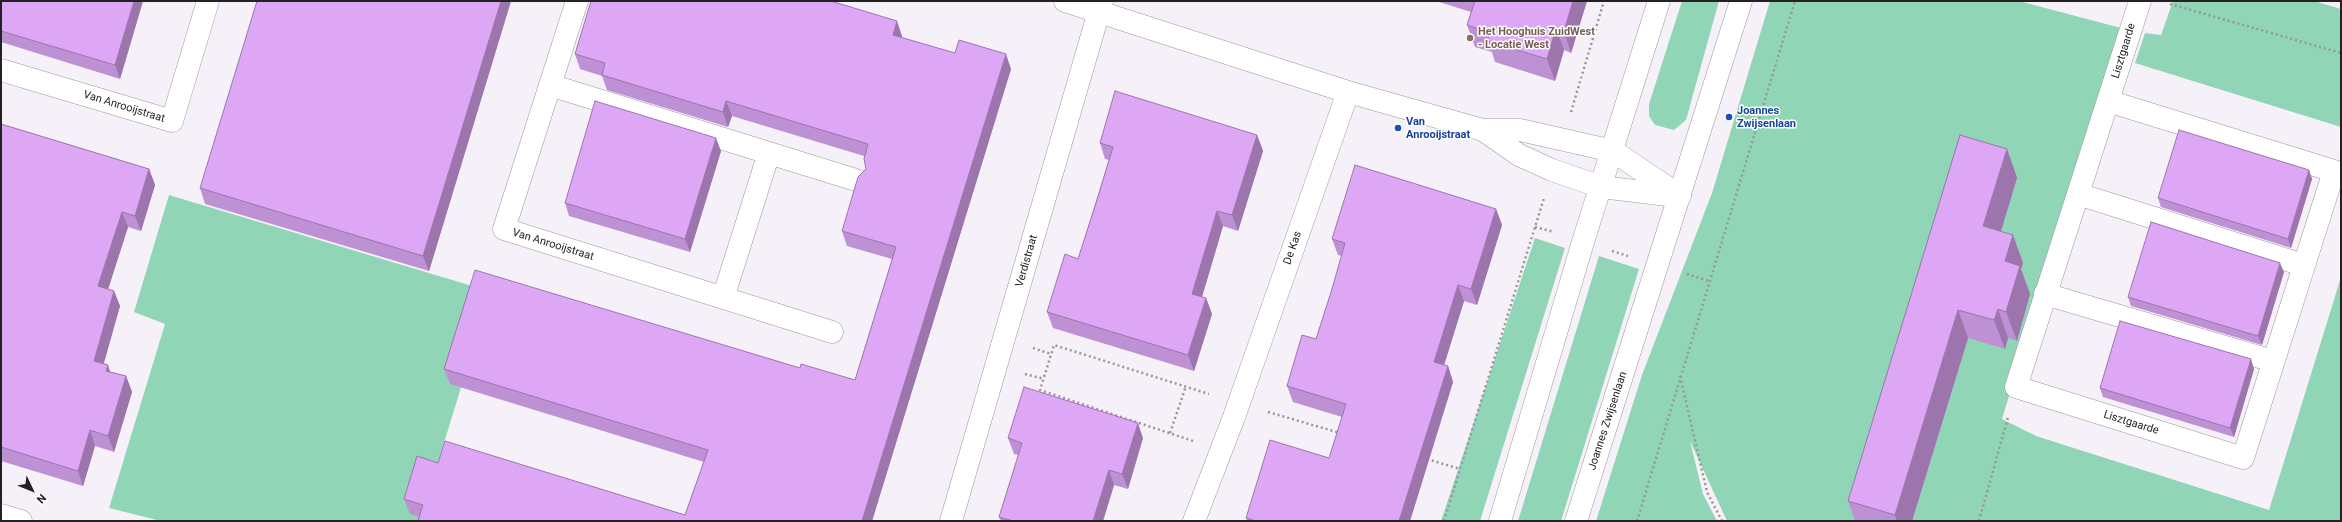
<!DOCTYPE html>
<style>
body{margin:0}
#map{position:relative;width:2342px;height:522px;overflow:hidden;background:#f6f1f8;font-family:Roboto,sans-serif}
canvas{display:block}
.frame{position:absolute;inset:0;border:2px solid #232123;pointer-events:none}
.north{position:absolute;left:12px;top:470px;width:40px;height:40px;-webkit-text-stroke:3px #fff;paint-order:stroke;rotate:133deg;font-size:11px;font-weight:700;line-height:16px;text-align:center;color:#232123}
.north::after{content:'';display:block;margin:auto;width:14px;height:18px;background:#232123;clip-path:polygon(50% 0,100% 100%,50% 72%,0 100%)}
</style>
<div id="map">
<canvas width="2342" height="522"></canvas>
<div class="frame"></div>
<div class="north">N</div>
</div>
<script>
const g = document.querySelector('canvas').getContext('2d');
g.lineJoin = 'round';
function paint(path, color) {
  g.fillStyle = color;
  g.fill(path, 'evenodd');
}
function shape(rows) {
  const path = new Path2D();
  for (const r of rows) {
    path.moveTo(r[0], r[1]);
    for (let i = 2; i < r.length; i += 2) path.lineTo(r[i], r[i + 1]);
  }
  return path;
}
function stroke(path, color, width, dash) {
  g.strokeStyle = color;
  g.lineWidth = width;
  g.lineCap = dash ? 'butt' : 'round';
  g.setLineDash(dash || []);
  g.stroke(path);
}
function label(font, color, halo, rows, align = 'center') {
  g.font = font + ' Roboto,sans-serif';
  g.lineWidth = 3;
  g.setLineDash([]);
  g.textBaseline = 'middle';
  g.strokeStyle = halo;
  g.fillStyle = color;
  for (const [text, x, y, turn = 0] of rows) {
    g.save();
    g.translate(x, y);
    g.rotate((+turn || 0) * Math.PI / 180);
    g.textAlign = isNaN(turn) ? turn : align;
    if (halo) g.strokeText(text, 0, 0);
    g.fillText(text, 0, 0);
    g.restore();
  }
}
const green = shape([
 [1682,1,1719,1,1686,120,1674,130,1655,125,1649,116,1649,104],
 [1770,1,2019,1,2121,28,2002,419,2036,436,2269,510,2341,277,2341,521,1727,521,1690,441,1703,494,1717,521,1596,521,1642,375,1712,193],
 [2173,1,2314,1,2341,9,2341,127,2135,63,2145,33,2161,35],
 [169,195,479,288,490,293,420,521,161,521,109,508,165,324,134,312],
 [1535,238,1565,248,1480,521,1441,521],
 [1599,256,1639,269,1561,521,1518,521]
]);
const path = shape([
 [2170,4,2341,53],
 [1571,112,1604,1],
 [1535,227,1554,232],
 [1612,251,1628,256],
 [1687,274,1709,281],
 [1033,348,1051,354],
 [1025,374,1044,379],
 [1680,376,1707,492,1722,521],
 [1268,412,1340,433],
 [1170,433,1186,386],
 [1193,441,1040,390,1054,345,1209,394],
 [1427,459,1460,469],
 [1444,521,1544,198],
 [1637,521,1795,1],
 [1979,521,2008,417]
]);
const minor = shape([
 [577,1,504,229,832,332],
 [1065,1,1348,92,1483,130,1520,130,1613,151,1680,196],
 [1,70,172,121,208,1],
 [550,85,859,181],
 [2108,101,2334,171,2243,458,2016,387,2140,1],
 [1483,130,1519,155,1552,170,1601,187,1677,196],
 [2078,194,2303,265],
 [2045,294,2273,361],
 [723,298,769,153],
 [1,515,21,521],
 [951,521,1102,1],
 [1194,521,1234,417,1348,92]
]);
const tertiary = shape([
 [1500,521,1583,242,1659,1],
 [1576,521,1741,1]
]);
const wall = shape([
 [143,1,120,79,1,42,1,4],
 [511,1,429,271,205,204,200,188],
 [1436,1,1587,1,1571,53,1564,50,1555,81,1495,62,1492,52,1475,47,1467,25,1471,12],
 [902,36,902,38,1011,69,872,521,418,521,419,517,410,514,404,499,438,463,685,515,704,462,450,384,444,369,800,368,855,380,892,259,847,246,842,231,866,169,864,156,732,116,728,127,607,90,602,76,580,69,575,54],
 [1,124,149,169,155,185,141,231,128,227,108,289,114,291,120,306,104,363,110,372,126,376,132,392,114,452,95,446,83,486,1,461],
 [1257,135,1263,151,1238,231,1223,226,1202,297,1206,298,1212,314,1194,371,1053,328,1047,312,1078,259,1109,160,1105,159,1100,143],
 [2007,149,2017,178,2001,231,2023,263,2021,269,2030,294,2017,341,2008,338,2005,349,1968,338,1912,521,1855,521,1848,501],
 [721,151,690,252,569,216,565,203],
 [2309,170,2312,179,2291,248,2161,207,2158,198],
 [1496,209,1502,225,1477,305,1464,301,1444,365,1448,366,1453,382,1410,521,1247,521,1246,518,1329,458,1342,417,1293,402,1287,386,1316,339,1332,289,1342,256,1338,255,1332,239],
 [2284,272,2262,345,2131,306,2128,297],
 [2254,369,2234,437,2103,397,2100,388],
 [1008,438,1143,438,1128,489,1114,485,1103,521,1001,521,999,517,1019,455,1014,454]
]);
const shadedWall = shape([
 [134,1,143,1,120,79,115,65],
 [501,1,511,1,429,271,423,256],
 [1573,1,1587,1,1571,53,1564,31],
 [897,21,902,36,898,50,893,35],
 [1556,28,1564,50,1555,81,1547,59],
 [1006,54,1011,69,872,521,862,521],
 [726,101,732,116,728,127,723,112],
 [1257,135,1263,151,1238,231,1232,215],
 [716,138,721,151,690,252,685,239],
 [2007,149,2017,178,1994,254,1983,226],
 [149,169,155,185,141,231,135,216],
 [2309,170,2312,179,2291,248,2288,239],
 [1496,209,1502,225,1477,305,1471,289],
 [1217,211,1223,226,1198,310,1192,294],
 [122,212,128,227,104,302,98,286],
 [2013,235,2023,263,2021,269,2030,294,2017,341,2006,312,2005,261],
 [2280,263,2284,272,2262,345,2258,336],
 [1458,285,1464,301,1440,378,1434,362],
 [114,291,120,306,100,376,94,361],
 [1206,298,1212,314,1194,371,1188,355],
 [1998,309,2008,338,2005,349,1994,320],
 [1958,310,1968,338,1912,521,1897,521,1895,515],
 [2251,359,2254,369,2234,437,2230,428],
 [108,365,113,380,106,371],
 [1448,366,1453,382,1410,521,1399,521],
 [126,376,132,392,114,452,108,436],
 [1138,423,1143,438,1128,489,1122,474],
 [90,430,95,446,83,486,78,471],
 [1109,470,1114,485,1103,521,1093,521]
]);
const building = shape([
 [2,1,134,1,115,65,1,31,1,4,2,1],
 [257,1,501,1,423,256,200,188,257,1],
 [591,1,831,1,897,21,893,35,955,53,959,40,1006,54,862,521,418,521,423,505,404,499,417,456,438,463,445,441,685,515,708,450,444,369,475,270,800,368,801,364,855,380,896,247,842,231,858,177,866,169,864,159,868,144,726,101,723,112,602,75,605,63,575,54,591,1],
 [1475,1,1573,1,1564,31,1556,28,1547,59,1487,41,1490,33,1467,25,1475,1],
 [1115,91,1257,135,1232,215,1217,211,1192,294,1206,298,1188,355,1047,312,1065,254,1078,259,1096,203,1113,147,1100,143,1115,91],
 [595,101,716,138,685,239,565,203,595,101],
 [1,124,149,169,135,216,122,212,98,286,114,291,94,361,108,365,106,371,126,376,108,436,90,430,78,471,1,447,1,124],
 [2179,130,2309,170,2288,239,2158,198,2179,130],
 [1960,135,2007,149,1983,226,2013,235,2005,261,2020,266,2006,312,1998,309,1994,320,1958,310,1895,515,1848,501,1960,135],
 [1355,165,1496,209,1471,289,1458,285,1434,362,1448,366,1399,521,1256,521,1246,518,1270,440,1329,458,1346,404,1287,386,1302,335,1316,339,1332,289,1345,243,1332,239,1355,165],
 [2151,222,2280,263,2258,336,2128,297,2151,222],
 [2120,321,2251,359,2230,428,2100,388,2120,321],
 [1024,387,1138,423,1122,474,1109,470,1093,521,1013,521,999,517,1022,443,1008,438,1024,387]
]);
const markers = [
 [1470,38,4,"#8d6e63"],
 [1729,117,4,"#1a4fb4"],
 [1398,128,4,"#1a4fb4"]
];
const educationNames = [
 ["Het Hooghuis ZuidWest",1478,32],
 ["- Locatie West",1478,45]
];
const streetNames = [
 ["Lisztgaarde",2124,51,-73],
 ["Van Anrooijstraat",124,107,17],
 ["Van Anrooijstraat",553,245,17],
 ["De Kas",1293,248,-71],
 ["Verdistraat",1027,261,-74],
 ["Joannes Zwijsenlaan",1608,421,-72],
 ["Lisztgaarde",2131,423,17]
];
const transitNames = [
 ["Joannes",1737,111],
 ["Zwijsenlaan",1737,124],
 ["Van",1406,122],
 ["Anrooijstraat",1406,135]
];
paint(green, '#90d6b6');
stroke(minor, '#9c989e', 23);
stroke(tertiary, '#9c989e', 23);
stroke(path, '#98959a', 2.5, [2, 3]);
stroke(minor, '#fff', 22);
stroke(tertiary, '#fff', 22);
paint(wall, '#be90d4');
paint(shadedWall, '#9b75ac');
paint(building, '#dda7f6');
stroke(building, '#9b75ac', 1);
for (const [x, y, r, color] of markers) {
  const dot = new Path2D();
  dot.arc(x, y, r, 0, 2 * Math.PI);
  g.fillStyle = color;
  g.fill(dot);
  stroke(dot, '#fff', 1.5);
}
label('bold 11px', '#785e54', '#fff', educationNames, 'left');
label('11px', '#232123', '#fff', streetNames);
label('bold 11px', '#164399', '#fff', transitNames, 'left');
</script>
